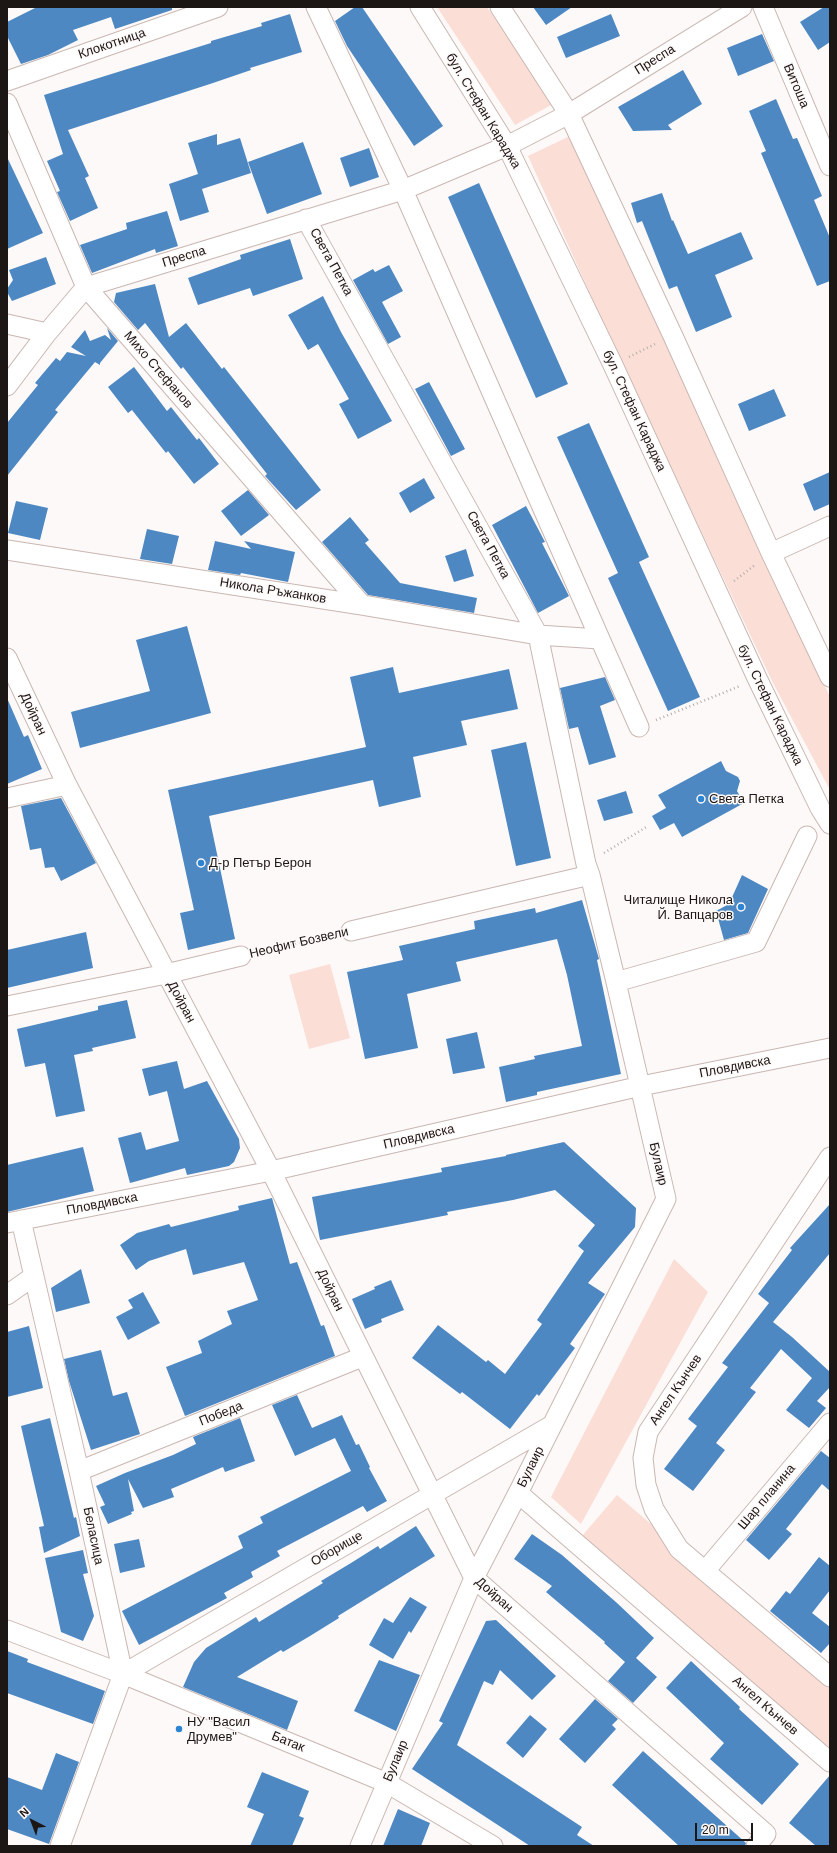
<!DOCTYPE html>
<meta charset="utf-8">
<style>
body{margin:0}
#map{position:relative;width:837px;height:1853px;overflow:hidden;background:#fdf9f8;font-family:Arial,sans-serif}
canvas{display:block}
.frame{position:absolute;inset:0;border:8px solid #1c1614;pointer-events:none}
.north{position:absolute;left:12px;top:1801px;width:40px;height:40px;-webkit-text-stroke:3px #fdf9f8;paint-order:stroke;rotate:318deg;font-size:11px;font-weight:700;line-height:16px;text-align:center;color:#1c1614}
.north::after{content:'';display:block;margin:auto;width:14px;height:18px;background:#1c1614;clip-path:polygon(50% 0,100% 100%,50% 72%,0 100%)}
.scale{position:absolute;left:695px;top:1823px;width:58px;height:18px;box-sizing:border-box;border:2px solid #1c1614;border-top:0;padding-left:5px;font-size:12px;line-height:14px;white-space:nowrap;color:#1c1614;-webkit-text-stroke:3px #fdf9f8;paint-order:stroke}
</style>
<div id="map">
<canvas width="837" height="1853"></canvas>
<div class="frame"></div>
<div class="north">N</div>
<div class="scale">20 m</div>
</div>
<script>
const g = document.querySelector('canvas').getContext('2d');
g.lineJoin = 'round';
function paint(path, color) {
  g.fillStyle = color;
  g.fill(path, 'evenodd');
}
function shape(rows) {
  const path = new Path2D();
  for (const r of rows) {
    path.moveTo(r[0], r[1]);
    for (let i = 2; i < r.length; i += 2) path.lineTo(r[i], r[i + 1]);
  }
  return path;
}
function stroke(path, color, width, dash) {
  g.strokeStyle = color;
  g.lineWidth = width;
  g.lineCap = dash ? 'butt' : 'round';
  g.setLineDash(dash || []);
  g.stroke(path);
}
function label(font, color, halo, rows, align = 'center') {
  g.font = font + ' Arial,sans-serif';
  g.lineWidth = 3;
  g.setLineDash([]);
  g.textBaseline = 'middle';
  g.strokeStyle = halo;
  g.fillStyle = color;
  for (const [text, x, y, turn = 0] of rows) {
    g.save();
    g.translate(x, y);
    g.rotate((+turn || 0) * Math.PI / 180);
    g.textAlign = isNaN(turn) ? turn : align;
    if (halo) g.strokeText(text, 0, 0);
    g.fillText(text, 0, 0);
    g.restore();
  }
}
const green = shape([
 [437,7,487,7,553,104,515,125],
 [570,136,830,697,830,790,773,683,619,358,528,156],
 [330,964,350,1038,309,1049,289,975],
 [674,1259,708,1292,581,1524,551,1497],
 [617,1495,830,1677,830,1762,576,1543]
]);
const building = shape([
 [37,7,172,7,172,10,115,29,111,17,73,30,78,40,48,55,21,64,7,36,7,22],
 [355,7,362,7,443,126,414,146,347,46,335,21],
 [533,7,572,7,546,25],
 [824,7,830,7,830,42,818,50,800,22],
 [290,14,302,52,250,68,251,70,213,83,68,130,89,176,85,178,98,208,70,221,57,192,60,191,47,161,63,154,44,95,211,43,211,41,262,26,261,23],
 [611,14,620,36,566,58,557,37],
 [762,34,774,61,738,76,727,48],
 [683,70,702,104,668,125,672,130,633,131,618,107],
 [776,99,793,139,797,138,822,196,814,200,830,238,830,281,817,286,761,153,766,151,749,111],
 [217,134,217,145,240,138,251,173,202,189,209,212,180,221,169,184,198,174,188,143],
 [303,142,322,194,267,214,248,162],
 [369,148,379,177,350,187,340,158],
 [7,157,43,233,7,249],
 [479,183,568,384,536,398,448,197],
 [662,193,672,221,673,220,688,254,741,232,753,259,715,275,732,317,696,332,677,286,669,289,642,221,637,223,631,203],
 [167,211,178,246,156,253,155,249,92,273,80,245,127,229,126,223],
 [290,239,303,279,253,296,250,288,198,305,188,278,241,259,240,255],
 [46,257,56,284,12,301,7,292,7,289,13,280,9,270],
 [389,265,403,291,382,302,401,337,388,344,353,280,373,269,375,272],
 [155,284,169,337,186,323,222,369,224,367,321,490,296,510,265,476,267,474,183,367,181,369,145,323,138,330,114,302,116,293],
 [323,296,341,332,392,421,358,439,339,404,349,399,318,344,308,350,288,315],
 [107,328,118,341,100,363,100,365,95,362,55,410,58,412,7,476,7,423,38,385,35,383,56,358,60,361,67,352,86,356,71,347,85,330,90,341,105,335,111,340],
 [134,367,167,411,171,407,197,440,199,438,219,464,194,484,168,451,166,453,132,410,128,413,108,387],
 [429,382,465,449,451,456,415,389],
 [774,389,786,416,749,431,738,404],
 [589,423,649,557,639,562,700,697,668,711,608,578,618,573,557,437],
 [830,472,830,504,814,511,803,484],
 [424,478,435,498,410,513,399,493],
 [248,490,269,515,241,536,221,511],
 [16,501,48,508,40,540,8,533],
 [526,506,545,542,542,543,569,596,538,613,492,525],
 [350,517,369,540,365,543,400,583,477,598,474,613,368,595,322,542],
 [147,529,179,536,172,564,140,559],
 [215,541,251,549,244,541,295,552,288,582,241,573,240,575,208,570],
 [466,549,474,576,454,582,445,556],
 [187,626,211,713,80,748,71,712,150,691,136,640],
 [393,667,399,693,509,669,518,709,461,721,467,745,413,757,421,797,379,807,373,780,209,816,235,939,188,950,180,913,194,910,168,790,366,747,350,677],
 [605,677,615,700,600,706,616,757,589,765,578,727,569,729,560,688],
 [7,698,24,737,28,735,42,769,7,784],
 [526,742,551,858,516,866,491,750],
 [721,761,726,771,738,777,740,781,737,791,744,803,682,837,674,823,660,830,652,816,666,808,658,795],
 [626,791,633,813,604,821,597,800],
 [61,798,96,863,61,881,54,867,45,868,41,848,30,850,21,806],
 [742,875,768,889,748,933,724,940,716,911,729,904],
 [582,900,599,959,597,960,621,1074,537,1092,537,1095,506,1102,499,1067,535,1059,534,1056,582,1046,567,975,557,939,456,962,461,981,407,994,418,1048,365,1059,347,972,403,960,399,946,475,929,474,921,535,908,536,913],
 [86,932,93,968,7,988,7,950],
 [127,1000,136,1038,92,1048,93,1051,74,1055,85,1111,56,1117,45,1063,25,1067,17,1029,98,1010,98,1006],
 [477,1032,485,1068,453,1074,446,1039],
 [177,1061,184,1089,207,1081,239,1139,240,1148,234,1162,229,1166,187,1175,185,1168,130,1183,118,1138,141,1132,146,1150,179,1141,167,1091,149,1096,142,1069],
 [564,1142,636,1208,635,1227,588,1283,605,1294,570,1344,575,1348,539,1396,537,1394,510,1429,462,1392,460,1394,412,1358,438,1325,486,1362,488,1360,505,1374,542,1324,537,1320,584,1251,578,1246,595,1225,555,1190,513,1200,447,1212,448,1215,320,1240,312,1197,442,1172,441,1168,506,1156,506,1155],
 [83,1147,94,1191,7,1212,7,1165],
 [272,1198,290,1264,297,1262,321,1326,324,1325,335,1356,185,1416,166,1367,202,1353,198,1341,232,1324,227,1311,258,1300,244,1262,193,1275,186,1249,149,1261,136,1270,120,1245,137,1233,169,1224,171,1227,239,1210,238,1206],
 [830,1204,830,1253,773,1322,792,1337,830,1372,830,1387,817,1401,826,1408,809,1428,786,1410,812,1378,781,1349,750,1388,756,1392,716,1443,725,1450,693,1491,664,1469,697,1426,688,1419,728,1367,722,1363,769,1303,758,1294,792,1250,790,1248],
 [81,1269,90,1303,56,1312,51,1288],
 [391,1280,404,1310,381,1319,382,1322,365,1329,352,1299,375,1289,374,1287],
 [143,1292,160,1323,128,1340,116,1317,133,1308,128,1300],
 [29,1326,43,1388,7,1397,7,1332],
 [101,1350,113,1396,127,1392,140,1434,91,1450,69,1381,64,1359],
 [297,1395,312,1428,342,1415,356,1445,359,1444,370,1467,369,1468,387,1501,367,1512,363,1506,277,1551,280,1556,251,1572,253,1577,224,1593,227,1598,139,1645,122,1611,243,1548,238,1536,263,1523,260,1517,351,1471,335,1438,295,1456,272,1405],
 [50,1418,74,1518,76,1517,80,1536,44,1553,39,1527,44,1526,21,1426],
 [240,1418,255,1461,225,1472,223,1467,171,1489,174,1497,143,1508,128,1479,134,1511,131,1512,132,1514,108,1524,100,1507,105,1505,96,1486,125,1473,173,1455,196,1444,193,1437],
 [821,1451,830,1458,830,1491,822,1484,786,1529,792,1534,769,1560,746,1540],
 [416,1526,435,1556,338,1616,339,1618,310,1636,283,1652,281,1650,237,1677,298,1701,287,1730,183,1687,194,1662,206,1648,256,1617,259,1622,323,1583,321,1581,351,1563,378,1546,380,1549],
 [532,1534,562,1555,617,1603,654,1638,636,1658,657,1677,633,1703,608,1681,625,1662,604,1643,605,1642,546,1592,552,1586,514,1559],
 [139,1539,145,1567,120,1573,114,1544],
 [83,1550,88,1573,83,1574,94,1616,83,1641,61,1632,45,1558],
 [819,1557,830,1566,830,1590,812,1613,830,1627,830,1643,821,1653,770,1611,786,1591,790,1594],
 [410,1597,427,1607,411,1633,409,1631,393,1659,369,1645,384,1618,393,1623],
 [496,1620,556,1676,532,1700,500,1670,493,1685,484,1681,457,1745,582,1827,577,1835,594,1846,530,1846,412,1769,443,1723,439,1721,486,1621],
 [7,1651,28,1659,27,1662,105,1691,93,1724,7,1693],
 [379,1660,420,1675,396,1731,354,1711],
 [691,1661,740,1707,739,1709,799,1764,762,1805,710,1759,724,1743,666,1688],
 [595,1699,618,1719,612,1725,616,1729,585,1763,559,1739],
 [530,1715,547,1729,523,1758,506,1743],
 [643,1751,746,1843,745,1846,679,1846,612,1785],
 [56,1753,79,1762,49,1844,7,1829,7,1777,42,1790],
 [262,1772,309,1791,299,1816,304,1818,292,1846,250,1846,264,1814,247,1807],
 [830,1775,830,1846,816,1846,789,1823],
 [398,1809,430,1823,421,1846,383,1846]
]);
const path = shape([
 [629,357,655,344],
 [734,581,755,565],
 [656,720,740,686],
 [604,853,648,826],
 [260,952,333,935]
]);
const minor = shape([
 [420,7,507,146,613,365,757,678,820,808,830,824],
 [500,7,569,114,673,336,771,553,830,677],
 [763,7,830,166],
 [7,81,218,7],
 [7,103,86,287,362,605],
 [306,219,538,635,586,864,590,875,616,982,666,1199,518,1493,474,1578,360,1846],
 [7,324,47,333],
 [7,386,47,333,86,287,403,190,507,146,569,114,742,7],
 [7,550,362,605,538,635,600,639,403,190,316,7],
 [771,553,830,526],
 [600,639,639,727],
 [7,658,67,785,271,1171,474,1578,766,1834,756,1846],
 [7,798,67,785],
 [351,931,590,875],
 [616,982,756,942,807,836],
 [7,1006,166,974,241,956],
 [830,1157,648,1432,643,1458,646,1485,654,1509,679,1549,830,1677],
 [21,1220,79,1471,123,1674,60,1846],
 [7,1223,271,1171,641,1086,830,1048],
 [7,1295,34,1276],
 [79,1471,362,1357],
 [518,1493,830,1762],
 [705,1571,830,1423],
 [7,1630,123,1674,387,1783,493,1846],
 [123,1674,552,1425]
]);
const markers = [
 [701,799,4,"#2d84d2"],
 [201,863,4,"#2d84d2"],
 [741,907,4,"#2d84d2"],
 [179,1729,4,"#2d84d2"]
];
const streetNames = [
 ["Клокотница",112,44,-19],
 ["Преспа",655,60,-32],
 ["Витоша",796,86,67],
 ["бул. Стефан Караджа",483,111,59],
 ["Преспа",184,257,-17],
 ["Света Петка",331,262,61],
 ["Михо Стефанов",158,370,49],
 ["бул. Стефан Караджа",634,411,65],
 ["Света Петка",488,545,61],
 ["Никола Ръжанков",273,591,9],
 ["бул. Стефан Караджа",770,705,64],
 ["Дойран",33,714,65],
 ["Неофит Бозвели",299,943,-13],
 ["Дойран",181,1002,62],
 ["Пловдивска",735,1067,-11],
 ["Пловдивска",419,1137,-13],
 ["Булаир",658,1164,77],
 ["Пловдивска",102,1204,-11],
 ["Дойран",330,1290,64],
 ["Ангел Кънчев",676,1390,-56],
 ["Победа",221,1414,-22],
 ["Булаир",531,1467,-64],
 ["Шар планина",767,1497,-50],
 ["Беласица",93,1536,78],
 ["Оборище",337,1549,-30],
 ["Дойран",494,1595,42],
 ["Ангел Кънчев",765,1706,41],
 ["Батак",288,1742,22],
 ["Булаир",396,1761,-67]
];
const poiNames = [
 ["Света Петка",709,799],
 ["Д-р Петър Берон",209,863],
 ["Читалище Никола",733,900,"right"],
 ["Й. Вапцаров",733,915,"right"],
 ["НУ \"Васил",187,1722],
 ["Друмев\"",187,1737]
];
paint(green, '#fbded6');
paint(building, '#4d88c3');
stroke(minor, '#c9b7b2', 21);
stroke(path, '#b4afae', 2.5, [1, 3]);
stroke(minor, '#fff', 19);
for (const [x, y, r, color] of markers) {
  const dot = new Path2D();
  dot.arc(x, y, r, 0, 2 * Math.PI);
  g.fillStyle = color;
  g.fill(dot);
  stroke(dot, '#fdf9f8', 1.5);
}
label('13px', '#1c1614', '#fdf9f8', streetNames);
label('13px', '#1c1614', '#fdf9f8', poiNames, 'left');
</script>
